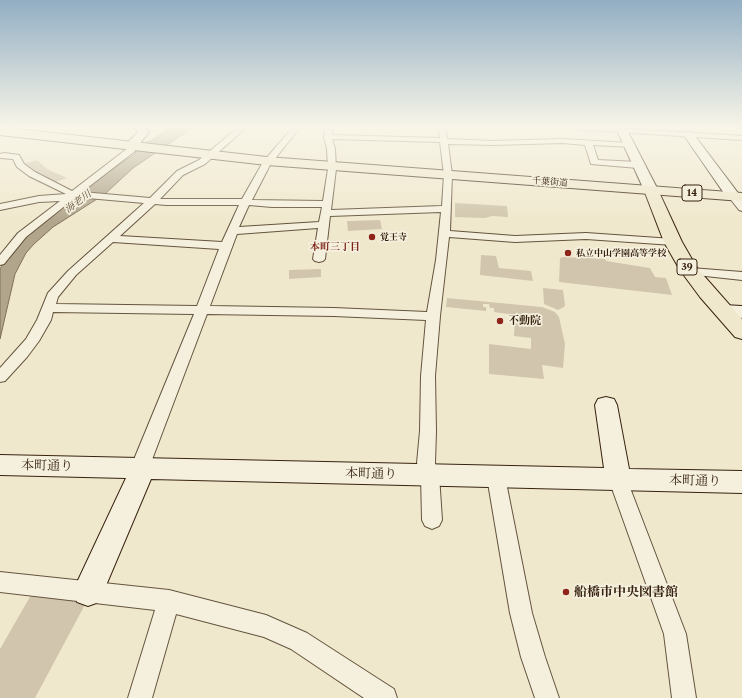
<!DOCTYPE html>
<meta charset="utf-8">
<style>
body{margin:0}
canvas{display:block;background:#f0e8cd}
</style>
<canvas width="742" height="698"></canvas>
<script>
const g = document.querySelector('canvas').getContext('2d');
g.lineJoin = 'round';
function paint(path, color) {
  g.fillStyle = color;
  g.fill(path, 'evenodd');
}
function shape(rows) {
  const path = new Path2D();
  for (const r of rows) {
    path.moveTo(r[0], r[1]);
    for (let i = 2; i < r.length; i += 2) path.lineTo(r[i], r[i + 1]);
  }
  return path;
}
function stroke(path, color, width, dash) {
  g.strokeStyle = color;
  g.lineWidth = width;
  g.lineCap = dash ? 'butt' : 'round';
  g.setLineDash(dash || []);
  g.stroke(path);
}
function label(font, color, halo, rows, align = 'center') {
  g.font = font + ' "Libre Caslon Text","Noto Serif JP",serif';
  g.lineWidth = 3.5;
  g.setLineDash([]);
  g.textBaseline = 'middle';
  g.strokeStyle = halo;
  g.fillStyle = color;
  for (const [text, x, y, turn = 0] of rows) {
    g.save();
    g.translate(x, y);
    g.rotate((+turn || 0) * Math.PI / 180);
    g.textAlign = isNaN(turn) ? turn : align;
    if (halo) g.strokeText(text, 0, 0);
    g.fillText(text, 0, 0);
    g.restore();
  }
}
const green = shape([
 [37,160,47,169,67,178,53,183,35,173,22,164],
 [455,203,507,206,508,217,492,216,485,218,455,217],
 [380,220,382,229,348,231,347,221],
 [481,255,496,256,499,268,531,271,533,281,480,275],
 [563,257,605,259,606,261,650,268,655,277,666,278,672,295,559,282,560,258],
 [321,269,321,277,289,279,289,270],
 [543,288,563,290,565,305,564,307,558,310,544,304],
 [447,298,542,307,555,312,559,317,565,344,563,368,542,365,544,379,489,374,489,344,531,349,531,338,514,336,515,315,494,312,494,308,490,308,489,304,483,304,483,307,486,307,486,311,446,307],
 [31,595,88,599,35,698,0,698,0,649]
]);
const water = shape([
 [164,126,195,126,133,168,105,194,53,227,34,244,26,253,15,274,0,339,0,269,8,255,26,235,80,192,136,153,134,151,144,143,151,141,166,131,164,126]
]);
const street = shape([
 [240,126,248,126,205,164,183,175,160,199,242,199,263,162,294,126,301,126,270,165,252,200,323,201,328,169,327,149,324,137,326,126,332,126,332,135,440,138,438,126,445,126,447,139,493,141,563,139,629,143,633,145,632,147,593,145,598,160,638,162,642,165,638,168,591,164,585,145,563,143,493,145,448,144,452,175,450,231,515,236,586,233,673,239,678,242,673,245,586,239,515,242,449,237,440,316,435,376,436,431,435,463,439,475,442,520,439,526,432,529,425,526,422,520,421,475,417,463,420,431,421,376,426,320,334,316,207,314,153,457,150,469,147,474,141,476,135,474,132,469,135,457,194,314,53,312,51,320,39,341,27,357,5,381,0,382,0,368,26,339,37,320,48,293,68,271,144,203,76,197,26,237,4,264,0,265,0,255,18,233,60,201,39,202,0,210,0,204,39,196,66,194,29,176,17,167,13,159,0,158,0,154,4,153,19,155,24,164,35,172,72,191,128,148,129,144,135,144,135,151,82,192,150,198,177,171,199,160,240,126],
 [332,139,440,142,444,175,442,206,331,210,336,169,335,149,332,139],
 [155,204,166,205,239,205,222,242,120,236,155,204],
 [249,205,272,207,322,207,319,222,239,227,249,205],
 [441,212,436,260,427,312,334,308,210,306,237,234,318,228,313,259,315,261,319,262,323,261,325,259,330,216,441,212],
 [113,242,219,249,197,306,56,304,58,297,76,275,113,242],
 [551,126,584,126,742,136,742,140,555,128,551,126],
 [733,193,736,194,742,201,742,211,739,210,728,196,733,193],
 [691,268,742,272,742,280,687,274,685,272,687,270,691,268],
 [496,470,502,472,505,477,532,613,545,657,559,698,535,698,521,657,510,613,487,477,490,472,496,470],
 [618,473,624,475,627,480,686,634,696,698,672,698,664,634,609,480,612,475,618,473],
 [0,572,169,590,266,615,307,633,394,689,397,698,364,698,291,649,264,637,176,614,152,698,128,698,155,610,0,592,0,572]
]);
const secondary = shape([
 [130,126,143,126,149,132,136,148,132,149,128,148,126,146,129,141,138,132,130,126],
 [615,126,625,126,658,190,656,193,651,194,646,193,644,190,615,126],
 [688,131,692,132,738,193,740,196,738,199,728,199,683,134,688,131],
 [723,305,742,306,742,318,716,315,714,311,716,307,723,305],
 [606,397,614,399,617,405,629,469,742,471,742,493,151,479,99,602,88,606,77,602,73,591,126,478,0,475,0,455,604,468,595,405,598,399,606,397]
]);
const primary = shape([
 [651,186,656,187,658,190,682,242,697,268,742,319,742,339,735,337,700,297,680,270,664,242,644,190,646,187,651,186]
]);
const highway = shape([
 [0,127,267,157,742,193,742,201,267,165,0,135,0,127]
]);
const markers = [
 [372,237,4,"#8f2418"],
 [568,253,4,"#8f2418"],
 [500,321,4,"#8f2418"],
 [566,592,4,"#8f2418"]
];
const farStreetnames = [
 ["千葉街道",550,182,4]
];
const farPoinames = [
 ["覚王寺",380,237],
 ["私立中山学園高等学校",576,253]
];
const shields = [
 [692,193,20],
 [687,267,20]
];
const shieldNames = [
 ["14",692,193],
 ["39",687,267]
];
const farWaternames = [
 ["海老川",78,202,-37]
];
const farNeighbourhoodnames = [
 ["本町三丁目",335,247]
];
const poiNames = [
 ["不動院",508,321]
];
const nearStreetnames = [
 ["本町通り",47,466,1],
 ["本町通り",371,474,1],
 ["本町通り",695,481,1]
];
const nearPoinames = [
 ["船橋市中央図書館",574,592]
];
paint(green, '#d1c6ad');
paint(water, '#b1a58c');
stroke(water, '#80715a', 1);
stroke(street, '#65543e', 2);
stroke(secondary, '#37220f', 2);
stroke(primary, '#37220f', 2);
stroke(highway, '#37220f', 2);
paint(street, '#f5f0de');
paint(secondary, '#f5f0de');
paint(primary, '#f0e8cd');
paint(highway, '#f0e8cd');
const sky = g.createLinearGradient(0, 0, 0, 223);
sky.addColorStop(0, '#92aec3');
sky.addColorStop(0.57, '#f8f5e8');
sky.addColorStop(1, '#f8f5e800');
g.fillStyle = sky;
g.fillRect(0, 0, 742, 223);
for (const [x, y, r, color] of markers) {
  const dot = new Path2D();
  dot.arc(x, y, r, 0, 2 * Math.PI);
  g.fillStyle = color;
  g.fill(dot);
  stroke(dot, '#f5f0de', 1.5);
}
label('9px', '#37220f', '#f5f0de', farStreetnames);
label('bold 9px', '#37220f', '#f5f0de', farPoinames, 'left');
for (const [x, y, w] of shields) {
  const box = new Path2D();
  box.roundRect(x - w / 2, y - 8, w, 16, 3);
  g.fillStyle = '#f5f0de';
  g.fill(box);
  stroke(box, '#37220f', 1);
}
label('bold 10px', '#37220f', null, shieldNames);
label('italic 10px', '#62503b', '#f5f0de', farWaternames);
label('bold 10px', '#7a1f14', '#f5f0de', farNeighbourhoodnames);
label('bold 11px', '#37220f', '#f5f0de', poiNames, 'left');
label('13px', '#37220f', '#f5f0de', nearStreetnames);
label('bold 13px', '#37220f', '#f5f0de', nearPoinames, 'left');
</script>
